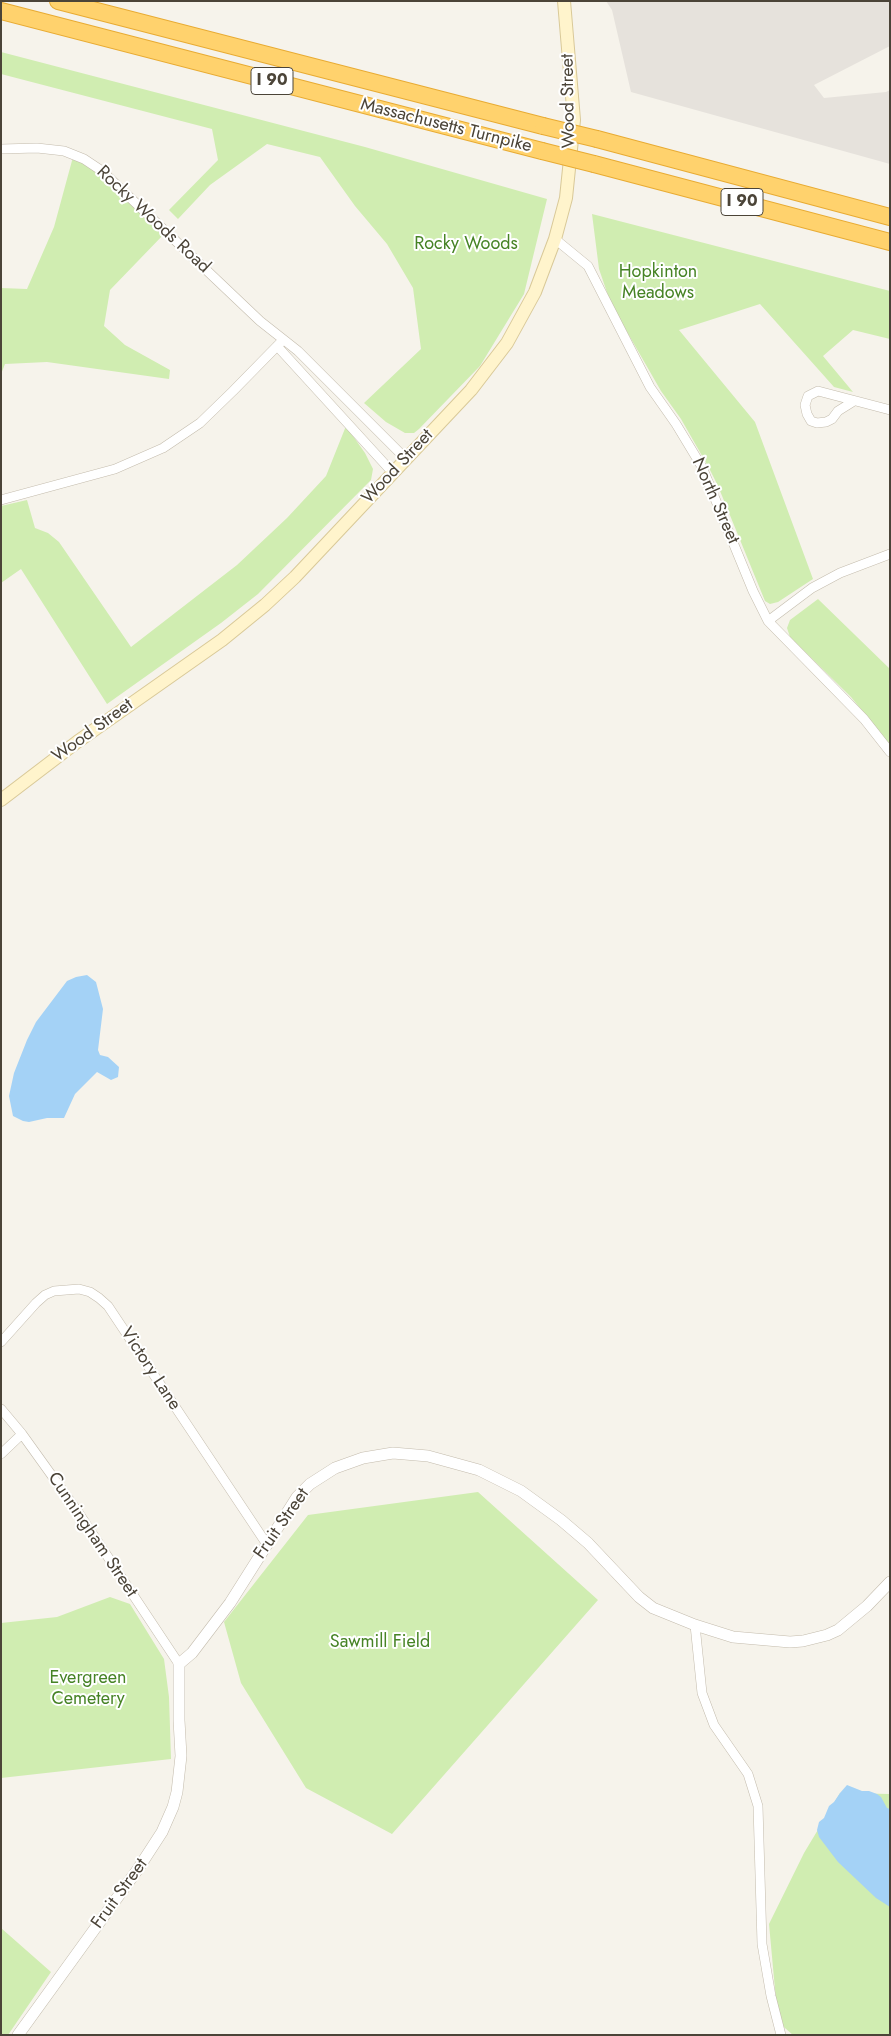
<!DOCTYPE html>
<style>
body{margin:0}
#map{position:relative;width:891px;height:2036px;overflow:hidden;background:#f6f3eb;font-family:Jost,sans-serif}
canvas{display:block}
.frame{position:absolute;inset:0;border:2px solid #4b4438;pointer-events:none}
</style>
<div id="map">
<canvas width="891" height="2036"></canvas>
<div class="frame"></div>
</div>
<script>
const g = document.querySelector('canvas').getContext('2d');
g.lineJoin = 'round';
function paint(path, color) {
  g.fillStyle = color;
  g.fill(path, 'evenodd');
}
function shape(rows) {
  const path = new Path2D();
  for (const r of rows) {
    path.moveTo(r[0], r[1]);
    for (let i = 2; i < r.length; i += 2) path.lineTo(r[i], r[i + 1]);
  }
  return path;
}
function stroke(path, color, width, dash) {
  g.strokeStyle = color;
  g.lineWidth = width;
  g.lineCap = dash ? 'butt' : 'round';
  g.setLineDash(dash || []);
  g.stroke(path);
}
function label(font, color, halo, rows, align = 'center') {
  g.font = font + ' Jost,sans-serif';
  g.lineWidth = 4;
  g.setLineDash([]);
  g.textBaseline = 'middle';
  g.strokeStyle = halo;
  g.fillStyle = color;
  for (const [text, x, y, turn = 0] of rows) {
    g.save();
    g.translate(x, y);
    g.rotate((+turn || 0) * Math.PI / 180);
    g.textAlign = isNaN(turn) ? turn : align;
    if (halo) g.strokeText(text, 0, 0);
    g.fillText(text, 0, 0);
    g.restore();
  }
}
const industrial = shape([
 [606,1,890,1,890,46,814,85,824,98,886,92,890,90,890,164,631,92,612,10]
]);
const green = shape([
 [1,52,365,147,547,199,524,294,480,366,419,429,414,433,405,433,386,422,364,403,421,349,413,288,387,244,355,206,320,157,267,144,210,185,178,219,169,210,218,160,212,129,1,74],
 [73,157,92,165,165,233,110,290,104,326,125,345,170,370,169,379,47,362,5,364,1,374,1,288,27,289,54,227],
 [592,214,890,291,890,339,853,330,823,356,853,392,834,387,760,304,679,330,755,422,813,579,778,602,770,604,765,601,718,486,709,468,681,419,661,391,611,304,599,269],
 [346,426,365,453,373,469,371,480,258,594,221,623,107,704,21,569,1,583,1,506,27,500,35,528,48,533,59,542,131,647,237,565,287,518,326,476],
 [818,599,890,669,890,745,851,697,790,637,787,628,790,620],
 [478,1492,598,1600,392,1834,306,1788,241,1683,224,1622,308,1515],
 [110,1597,130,1604,164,1659,169,1697,171,1759,1,1778,1,1623,57,1617],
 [840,1793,890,1794,890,2035,793,2035,778,2022,769,1924,804,1853],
 [1,1928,51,1972,8,2035,1,2035]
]);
const water = shape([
 [87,975,96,982,103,1009,98,1050,100,1055,108,1057,119,1067,118,1077,111,1080,97,1072,75,1094,64,1118,47,1118,29,1122,23,1121,13,1116,9,1096,14,1073,27,1040,36,1022,67,981,76,977],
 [847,1785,862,1791,869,1791,877,1794,881,1797,887,1808,890,1809,890,1907,876,1898,838,1862,819,1837,817,1830,819,1822,824,1818,829,1806,834,1802,840,1793]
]);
const minor = shape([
 [1,149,37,148,64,151,84,159,102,171,260,321,298,351,406,459],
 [555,239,588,266,650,387,676,424,702,467,753,591,768,621,864,719,890,752],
 [277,346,393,473],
 [854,401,838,411,832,419,826,422,817,423,811,421,807,414,805,405,808,396,818,391,890,410],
 [1,500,115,469,163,448,200,423,233,391,283,340],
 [768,621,812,588,840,573,890,554],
 [1,1342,36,1303,45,1295,54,1291,79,1289,90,1292,99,1298,108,1306,266,1543],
 [1,1409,22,1434,78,1512,179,1664],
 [1,1454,22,1434],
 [695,1625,702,1693,714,1725,748,1774,758,1806,762,1944,771,1996,781,2035]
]);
const tertiary = shape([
 [18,2035,138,1869,162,1832,173,1807,177,1792,181,1756,179,1720,179,1664,192,1653,230,1603,297,1497,310,1484,335,1468,363,1458,393,1453,428,1456,479,1470,521,1491,561,1520,588,1543,639,1597,653,1608,695,1625,733,1637,790,1642,803,1641,827,1635,838,1630,867,1606,890,1582]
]);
const secondary = shape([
 [1,800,77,742,222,640,265,605,295,577,471,390,507,343,535,292,555,239,566,198,574,120,564,1]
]);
const motorway = shape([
 [58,1,543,126],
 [1,11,542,151],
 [597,139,890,217],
 [594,164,890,242]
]);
const motorwayBridge = shape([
 [543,126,597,139],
 [542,151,594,164]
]);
const shields = [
 [272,81,42],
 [742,202,42]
];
const shieldNames = [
 ["I 90",272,81],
 ["I 90",742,202]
];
const streetNames = [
 ["Wood Street",569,101,-91],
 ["Massachusetts Turnpike",446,126,14],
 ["Rocky Woods Road",153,220,43],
 ["Wood Street",398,467,-47],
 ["North Street",715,501,66],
 ["Wood Street",93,731,-36],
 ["Victory Lane",150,1369,57],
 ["Fruit Street",282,1524,-55],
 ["Cunningham Street",92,1535,56],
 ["Fruit Street",120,1894,-54]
];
const parkNames = [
 ["Rocky Woods",466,245],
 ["Hopkinton",658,273],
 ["Meadows",658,294],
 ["Sawmill Field",380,1643],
 ["Evergreen",88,1679],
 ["Cemetery",88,1700]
];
paint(industrial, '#e6e2dc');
paint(green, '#d0edb1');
paint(water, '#a4d2f6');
stroke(minor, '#c3bbac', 10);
stroke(tertiary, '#c3bbac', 12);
stroke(secondary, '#d9c998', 14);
stroke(motorway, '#e8ab33', 18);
stroke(minor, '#fff', 9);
stroke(tertiary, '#fff', 11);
stroke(secondary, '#fff4cc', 12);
stroke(motorway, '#ffd26d', 16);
stroke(motorwayBridge, '#e8ab33', 18, []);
stroke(motorwayBridge, '#ffd26d', 16);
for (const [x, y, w] of shields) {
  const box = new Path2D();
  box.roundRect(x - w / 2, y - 13.5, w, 27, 4);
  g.fillStyle = '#fff';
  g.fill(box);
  stroke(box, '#4b4438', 1);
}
label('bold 16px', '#4b4438', null, shieldNames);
label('18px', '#4b4438', '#fff', streetNames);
label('18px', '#468325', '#fff', parkNames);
</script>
